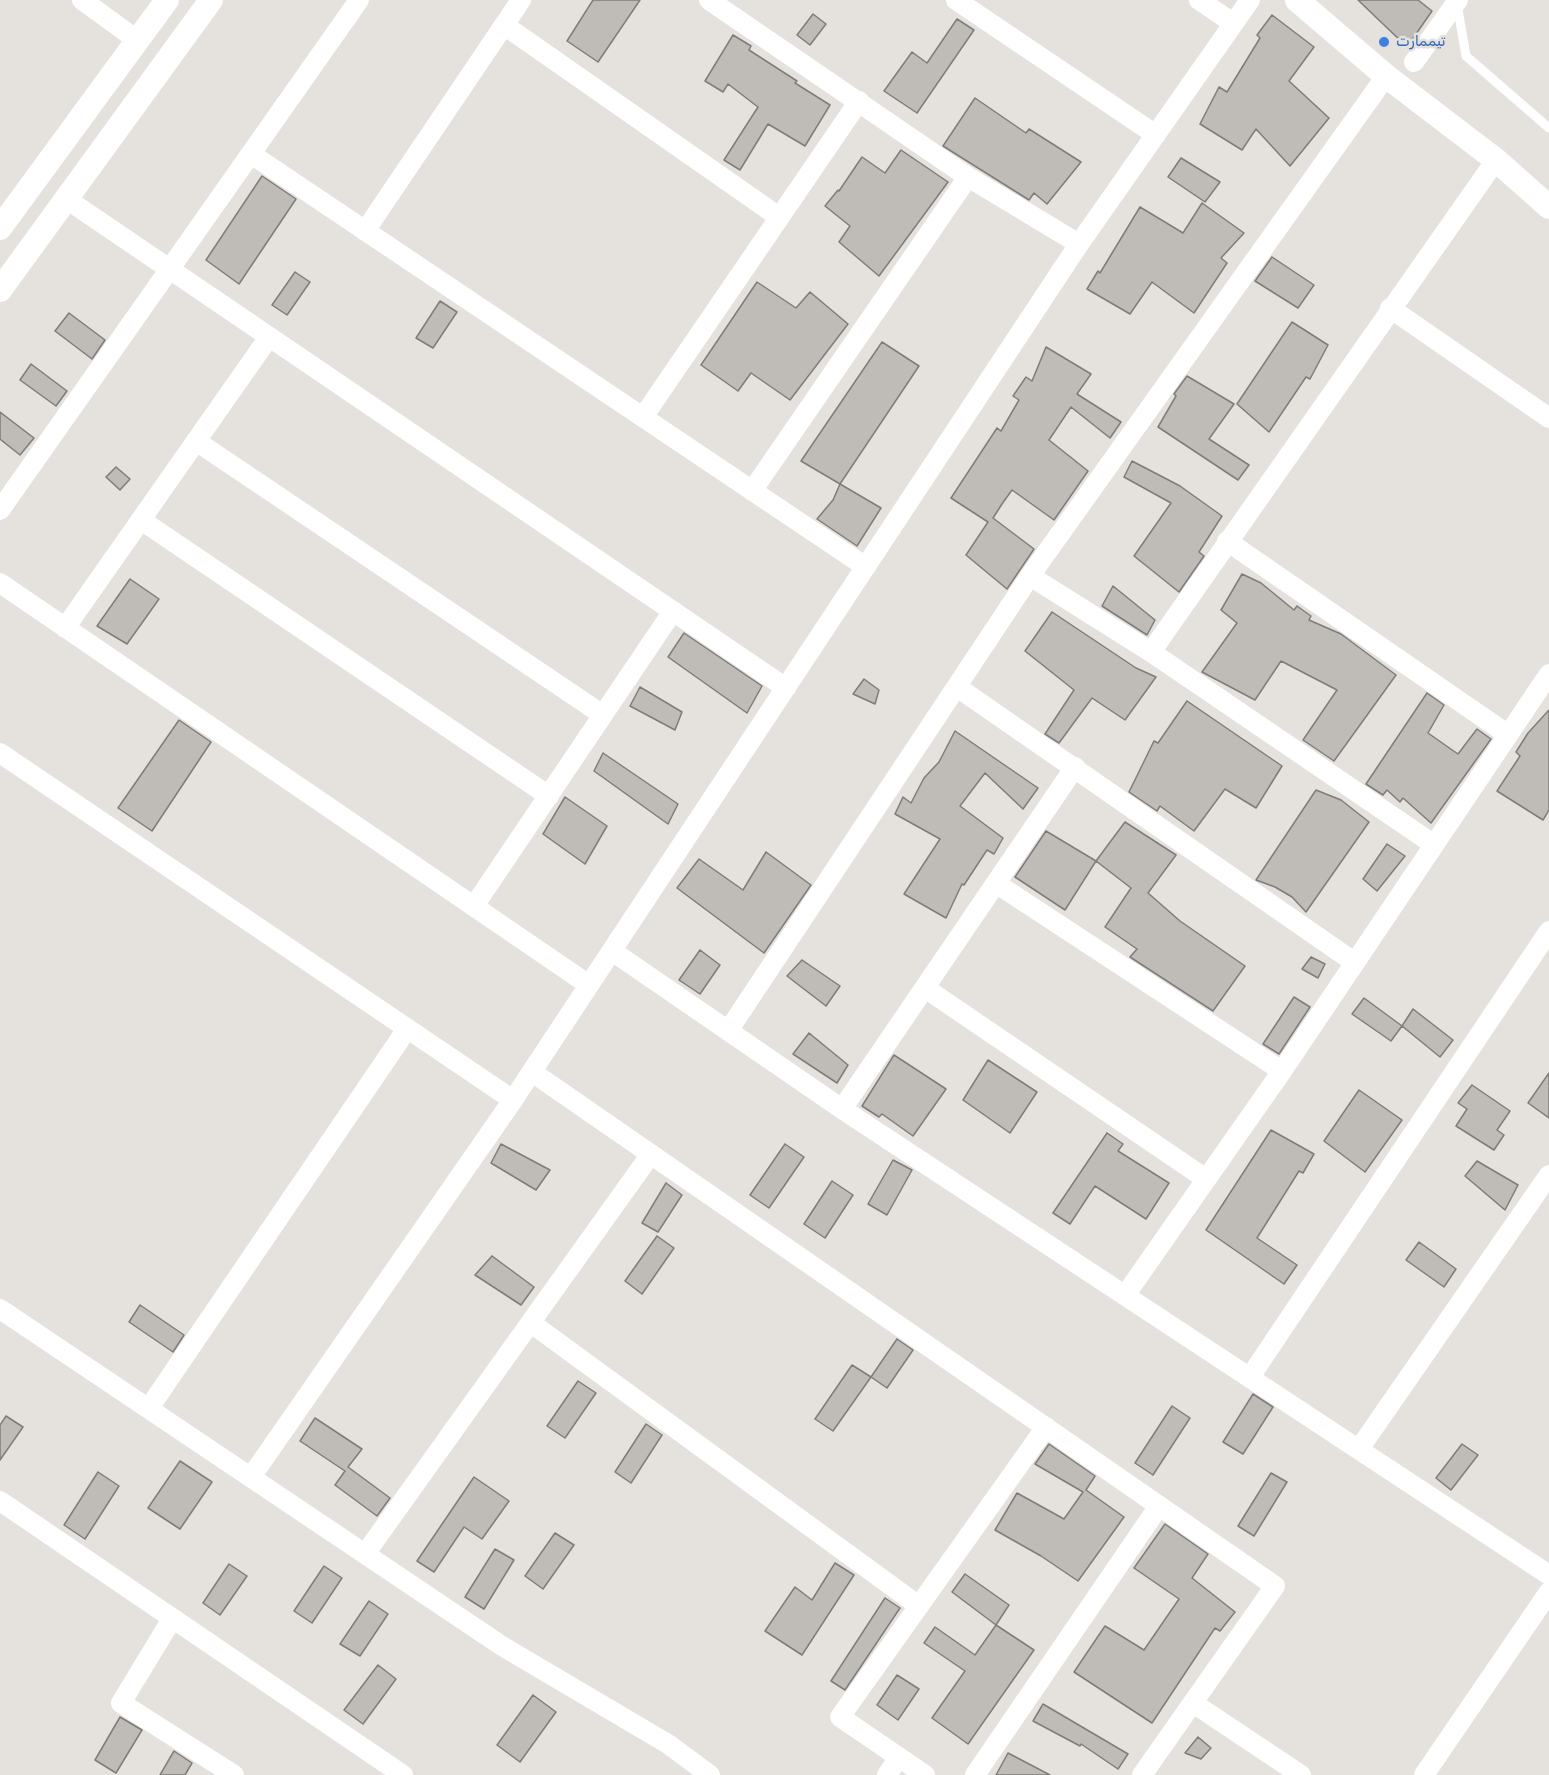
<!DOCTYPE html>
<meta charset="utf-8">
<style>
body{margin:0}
canvas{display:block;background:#e5e1dd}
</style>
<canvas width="1549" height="1775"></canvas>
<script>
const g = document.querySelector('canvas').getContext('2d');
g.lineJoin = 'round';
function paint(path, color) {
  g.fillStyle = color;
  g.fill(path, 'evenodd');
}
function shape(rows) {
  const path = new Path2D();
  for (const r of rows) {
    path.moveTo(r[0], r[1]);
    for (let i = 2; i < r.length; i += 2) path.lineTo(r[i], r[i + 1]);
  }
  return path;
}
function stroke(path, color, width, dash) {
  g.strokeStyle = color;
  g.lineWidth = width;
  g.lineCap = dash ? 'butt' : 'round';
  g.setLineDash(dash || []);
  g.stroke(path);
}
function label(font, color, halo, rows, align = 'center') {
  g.font = font + ' Rubik,Cairo,sans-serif';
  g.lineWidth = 5;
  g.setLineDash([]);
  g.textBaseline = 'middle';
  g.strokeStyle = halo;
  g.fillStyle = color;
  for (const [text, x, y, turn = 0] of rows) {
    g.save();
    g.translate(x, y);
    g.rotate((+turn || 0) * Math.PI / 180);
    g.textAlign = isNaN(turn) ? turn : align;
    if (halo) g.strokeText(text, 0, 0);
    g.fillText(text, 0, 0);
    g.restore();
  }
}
const building = shape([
 [593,0,640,0,598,62,567,41,593,0],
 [1358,0,1418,0,1432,11,1407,47,1358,0],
 [813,14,826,24,810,45,797,35,813,14],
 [1272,15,1314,47,1289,81,1329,118,1290,166,1256,129,1242,150,1200,124,1219,87,1227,92,1260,38,1257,35,1272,15],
 [957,19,974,30,917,113,884,91,912,52,927,63,957,19],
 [733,35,751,46,749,50,797,81,795,83,830,105,805,146,768,124,740,170,724,160,758,107,728,84,723,92,705,81,733,35],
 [975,98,1026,133,1029,129,1081,162,1047,204,1034,193,1029,200,943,146,975,98],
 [901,150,948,182,879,276,839,242,850,226,825,206,838,190,839,191,862,157,885,173,901,150],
 [1181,158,1220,182,1205,202,1168,177,1181,158],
 [262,176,296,199,239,284,206,260,262,176],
 [1202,203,1244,233,1221,258,1227,263,1194,313,1152,282,1130,314,1087,289,1098,271,1100,273,1140,207,1183,233,1202,203],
 [1272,257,1314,285,1298,308,1255,281,1272,257],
 [295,272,310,282,287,315,272,305,295,272],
 [757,282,796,308,810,292,848,324,790,400,751,373,738,391,701,365,757,282],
 [440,301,457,312,433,348,416,338,440,301],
 [69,313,105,340,92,359,55,331,69,313],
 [1292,322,1328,345,1310,379,1306,377,1269,432,1237,404,1292,322],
 [882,342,919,366,840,484,801,461,882,342],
 [1046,347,1091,374,1077,394,1121,422,1110,438,1071,407,1049,440,1088,471,1054,520,1012,490,1002,504,993,518,1034,549,1007,589,966,555,988,522,951,498,997,428,1001,431,1019,400,1013,396,1026,377,1032,381,1046,347],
 [31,364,67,391,56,406,20,380,31,364],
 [1187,376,1234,404,1209,439,1249,465,1238,480,1158,427,1176,396,1174,394,1187,376],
 [0,412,34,438,20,455,0,439,0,412],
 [1132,461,1180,486,1222,516,1199,552,1204,556,1179,592,1134,556,1171,503,1124,477,1132,461],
 [116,467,130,479,120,490,106,477,116,467],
 [840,484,881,508,857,546,817,519,833,500,840,484],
 [1242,574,1261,583,1294,610,1297,606,1311,616,1309,620,1341,634,1396,675,1334,761,1303,740,1337,690,1281,661,1255,700,1202,672,1237,623,1221,610,1242,574],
 [130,579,159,599,127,644,97,626,130,579],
 [1113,586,1155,620,1147,635,1102,606,1113,586],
 [1052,612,1136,668,1156,677,1125,720,1092,698,1059,743,1045,734,1074,690,1025,651,1052,612],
 [684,633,762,686,747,713,668,657,684,633],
 [864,679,879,690,875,704,853,694,864,679],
 [640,687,682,712,675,730,630,706,640,687],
 [1427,693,1444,705,1428,733,1458,754,1477,729,1491,739,1431,823,1403,798,1400,802,1387,790,1383,795,1366,784,1427,693],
 [1187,701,1282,766,1256,808,1225,789,1194,831,1160,806,1157,811,1129,792,1154,741,1158,743,1187,701],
 [1549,710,1549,810,1543,820,1497,791,1520,756,1516,752,1528,733,1549,710],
 [179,720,211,742,152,831,118,808,179,720],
 [955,731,1038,788,1023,809,985,773,960,806,1003,838,994,854,987,850,964,885,962,884,946,918,904,894,940,839,895,814,903,797,911,803,924,778,939,762,955,731],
 [603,753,678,804,668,824,594,771,603,753],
 [1316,790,1341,800,1369,822,1306,912,1292,897,1275,887,1256,880,1316,790],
 [565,797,607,826,585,864,543,834,565,797],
 [1125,822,1176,855,1148,893,1180,921,1245,966,1213,1011,1130,957,1137,949,1105,927,1131,888,1096,861,1125,822],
 [1046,831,1096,861,1065,910,1015,877,1046,831],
 [1387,844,1405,856,1377,891,1363,879,1387,844],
 [766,852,811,885,764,953,677,888,699,859,743,890,766,852],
 [700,950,720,965,700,994,679,980,700,950],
 [1311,957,1325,964,1318,978,1302,969,1311,957],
 [802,960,840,986,826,1006,787,976,802,960],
 [1294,997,1310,1007,1279,1054,1263,1044,1294,997],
 [1364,998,1402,1026,1391,1041,1352,1014,1364,998],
 [1413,1009,1453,1040,1440,1057,1402,1026,1413,1009],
 [809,1033,848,1065,837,1083,793,1054,809,1033],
 [894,1055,946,1089,913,1136,882,1114,879,1117,862,1106,894,1055],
 [988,1060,1037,1092,1010,1133,963,1100,988,1060],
 [1549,1073,1549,1118,1528,1103,1549,1073],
 [1472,1085,1510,1111,1497,1130,1504,1135,1494,1150,1456,1126,1467,1109,1458,1103,1472,1085],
 [1359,1090,1402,1120,1365,1172,1324,1141,1359,1090],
 [1271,1130,1314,1154,1303,1173,1299,1171,1257,1238,1297,1265,1284,1284,1206,1230,1271,1130],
 [1107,1133,1123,1144,1118,1151,1169,1183,1146,1219,1095,1186,1070,1224,1053,1213,1107,1133],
 [501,1144,550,1170,536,1190,491,1163,501,1144],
 [785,1144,804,1157,769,1208,750,1195,785,1144],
 [893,1160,912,1170,887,1215,868,1204,893,1160],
 [1477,1161,1518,1185,1505,1210,1465,1176,1477,1161],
 [832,1181,853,1195,825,1238,804,1224,832,1181],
 [666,1183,682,1195,658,1232,642,1223,666,1183],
 [657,1236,674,1248,642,1294,625,1281,657,1236],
 [1419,1242,1456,1269,1444,1287,1406,1260,1419,1242],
 [492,1256,534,1287,521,1305,475,1275,492,1256],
 [140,1305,184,1335,173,1352,129,1322,140,1305],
 [897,1339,913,1350,887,1388,871,1377,897,1339],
 [852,1365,871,1377,833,1431,815,1419,852,1365],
 [578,1381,596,1393,565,1438,547,1426,578,1381],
 [1253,1394,1273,1407,1243,1454,1223,1442,1253,1394],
 [1172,1406,1190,1418,1153,1475,1135,1463,1172,1406],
 [6,1416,23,1427,0,1460,0,1425,6,1416],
 [315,1418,362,1449,348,1467,390,1498,377,1516,335,1485,345,1471,300,1441,315,1418],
 [646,1424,662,1435,631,1483,615,1472,646,1424],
 [1049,1444,1095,1476,1086,1490,1124,1517,1078,1581,1041,1556,995,1530,1017,1493,1064,1519,1083,1492,1035,1464,1049,1444],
 [1462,1444,1478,1455,1451,1490,1436,1478,1462,1444],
 [180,1461,212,1482,180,1529,148,1508,180,1461],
 [98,1472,119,1486,85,1539,64,1525,98,1472],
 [1271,1473,1287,1482,1254,1536,1238,1526,1271,1473],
 [474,1477,509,1501,482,1539,464,1527,434,1572,417,1561,474,1477],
 [1165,1524,1208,1554,1192,1578,1235,1612,1220,1631,1215,1628,1152,1723,1074,1672,1105,1626,1144,1650,1179,1599,1134,1568,1165,1524],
 [555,1533,574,1545,543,1589,525,1576,555,1533],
 [495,1549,514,1560,484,1609,465,1597,495,1549],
 [835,1563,854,1575,802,1655,765,1631,795,1587,812,1600,835,1563],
 [229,1564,247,1576,220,1615,203,1603,229,1564],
 [324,1566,342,1578,312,1623,294,1611,324,1566],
 [965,1574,1009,1605,996,1625,952,1592,965,1574],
 [885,1598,900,1608,845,1690,831,1681,885,1598],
 [369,1601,388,1614,360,1656,340,1644,369,1601],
 [996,1625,1034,1650,968,1744,932,1718,965,1671,924,1643,935,1627,975,1655,996,1625],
 [378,1665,396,1679,363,1724,344,1710,378,1665],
 [897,1675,919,1689,898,1720,877,1705,897,1675],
 [533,1695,556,1712,520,1762,497,1745,533,1695],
 [1043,1704,1128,1754,1118,1769,1081,1744,1080,1746,1033,1721,1043,1704],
 [120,1717,142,1730,116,1773,95,1760,120,1717],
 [1198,1737,1211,1748,1201,1759,1185,1753,1198,1737],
 [174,1751,192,1763,185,1775,160,1775,174,1751],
 [1008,1753,1050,1775,996,1775,1008,1753]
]);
const service = shape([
 [1457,4,1466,56,1549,128]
]);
const minor = shape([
 [82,0,137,40],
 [709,0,968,177,1079,244],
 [956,0,1156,135],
 [1199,0,1233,23],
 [504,25,779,217],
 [1414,62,1458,0],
 [251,154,866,567],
 [65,198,786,688],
 [365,231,521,0],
 [1390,308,1549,418],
 [643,417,859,101],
 [196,441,603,715],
 [752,491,968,177],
 [0,510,359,0],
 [141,520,549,796],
 [1227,541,1507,734],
 [1030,576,1151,652,1433,844],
 [0,583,589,985],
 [65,628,269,337],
 [1151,652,1496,160],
 [957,687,1354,962],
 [0,753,513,1100],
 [997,884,1282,1071],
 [474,906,673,611],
 [612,951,842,1109,1549,1575],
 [925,988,1206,1179],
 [728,1031,1030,576,1386,76],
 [532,1072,1275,1586,1142,1775],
 [842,1109,1075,767],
 [1126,1294,1282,1071,1549,674],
 [0,1309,502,1646,668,1744,710,1775],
 [531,1323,919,1606],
 [1250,1377,1549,931],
 [149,1408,407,1029],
 [1359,1449,1549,1175],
 [251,1477,513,1100,1079,244,1250,0],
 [0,1501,403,1775],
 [365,1554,651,1154],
 [172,1619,121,1703,234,1775],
 [1193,1703,1301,1775],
 [887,1775,899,1757],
 [925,1775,840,1717,1046,1427],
 [975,1775,1159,1506],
 [1424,1775,1549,1592]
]);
const tertiary = shape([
 [1297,0,1386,76,1496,160,1549,207],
 [0,228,167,0],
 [0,290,211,0]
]);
const markers = [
 [1384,42,6,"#3f7fe0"]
];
const shopNames = [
 ["تیممارت",1396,42]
];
paint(building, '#bfbcb8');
stroke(building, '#7f7c79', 1.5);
stroke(service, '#fff', 9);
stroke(minor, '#fff', 20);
stroke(tertiary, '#fff', 24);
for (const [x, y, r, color] of markers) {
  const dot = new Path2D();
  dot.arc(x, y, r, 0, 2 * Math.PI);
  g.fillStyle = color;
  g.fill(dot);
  stroke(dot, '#e5e1dd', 2);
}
label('15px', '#366cbe', '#e5e1dd', shopNames, 'left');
</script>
